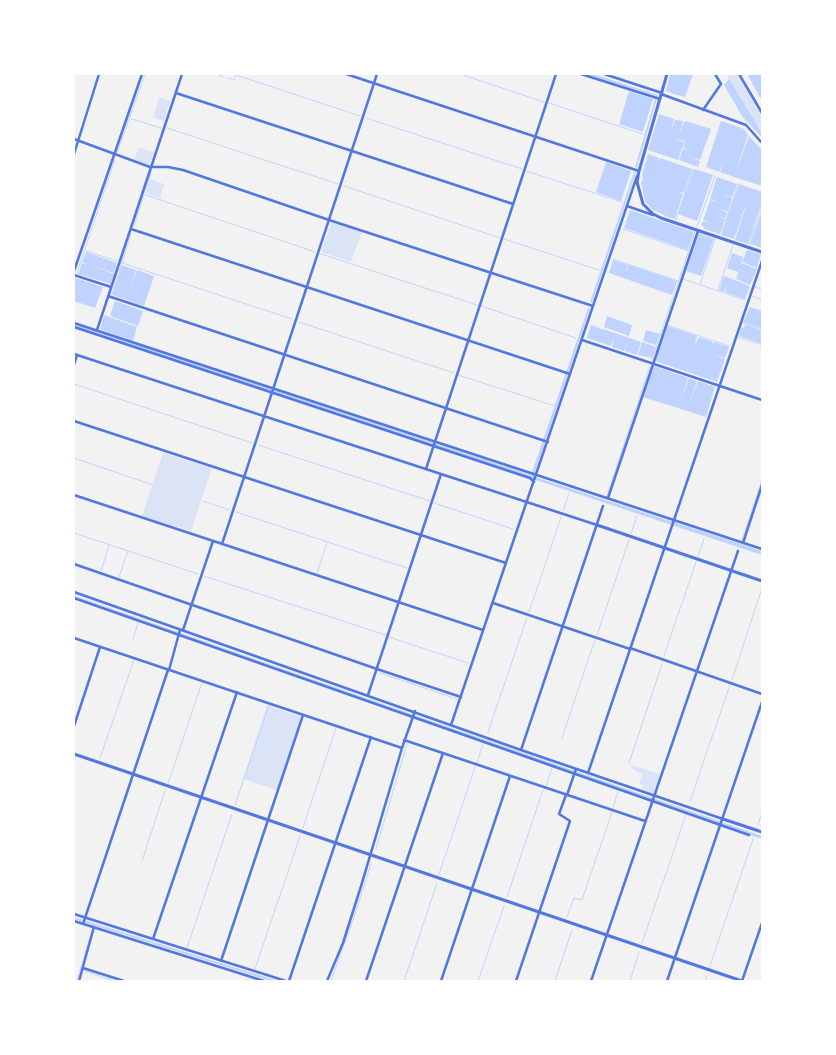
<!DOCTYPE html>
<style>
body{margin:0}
#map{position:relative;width:836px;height:1055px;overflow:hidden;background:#f2f2f2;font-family:"Roboto Condensed",sans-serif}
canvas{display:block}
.frame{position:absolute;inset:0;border:75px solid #fff;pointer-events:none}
</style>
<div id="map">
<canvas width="836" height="1055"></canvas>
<div class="frame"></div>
</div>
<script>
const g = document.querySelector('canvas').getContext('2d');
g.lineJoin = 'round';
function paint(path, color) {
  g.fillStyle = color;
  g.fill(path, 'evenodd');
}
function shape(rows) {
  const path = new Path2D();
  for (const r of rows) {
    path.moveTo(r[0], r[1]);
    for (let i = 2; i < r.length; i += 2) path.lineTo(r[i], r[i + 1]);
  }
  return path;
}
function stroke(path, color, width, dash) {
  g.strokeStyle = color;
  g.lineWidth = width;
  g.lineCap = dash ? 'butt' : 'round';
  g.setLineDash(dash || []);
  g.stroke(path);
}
const green = shape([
 [726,74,737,74,762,116,762,133],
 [159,97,170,101,164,121,153,117],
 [139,147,154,152,150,163,148,164,134,160],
 [150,179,164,184,160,198,146,193],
 [333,223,362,232,351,262,321,252,331,224],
 [163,453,212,468,191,531,142,516],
 [267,705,301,717,277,790,243,779],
 [632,765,660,774,654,792,653,793,642,789,643,785,639,784,643,774,635,771,631,767]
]);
const water = shape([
 [586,74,593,74,658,95,637,168,635,167,656,96],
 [670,74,693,74,685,97,674,94,674,92,674,94,666,91],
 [747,74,762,74,762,101],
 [729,79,762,133,762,138,742,116,724,85],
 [629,91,653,99,643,132,619,124],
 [659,114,674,119,671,130,675,120,683,121,679,135,684,122,686,122,686,121,711,129,700,160,686,156,700,161,698,167,679,160,683,149,690,151,683,148,687,135,685,141,672,138,684,142,678,160,648,150],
 [721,121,744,129,748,135,734,177,720,172,724,160,719,172,706,167],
 [749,136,762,150,762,158,761,158,762,159,762,186,734,177],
 [648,154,659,158,657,164,660,158,692,169,684,193,675,191,683,194,675,219,664,216,671,194,664,215,653,210,645,201,641,182,643,180,642,175],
 [606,162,631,171,621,201,596,192],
 [694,169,713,175,697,221,678,214],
 [634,172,636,172,592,303,590,302],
 [717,177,737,184,732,197,722,194,732,198,728,211,718,209,727,212,725,218,715,215,725,219,720,234,704,229,704,227,701,225,703,221,713,224,703,220,710,200,720,203,710,199],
 [739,184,762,192,762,203,754,226,751,225,754,227,748,244,735,240,747,203,742,215,740,215,742,216,734,239,721,235],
 [630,210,694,232,688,250,624,228],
 [762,210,762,248,750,244],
 [698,233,714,239,701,276,686,271],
 [747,250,761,254,757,268,742,262],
 [86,252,117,263,114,273,88,264,114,274,111,284,78,274,82,263,88,264,82,262],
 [732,253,743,257,738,272,727,268],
 [613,260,628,265,626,273,629,265,677,281,672,295,609,273],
 [741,263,757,269,750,285,736,279,739,270,745,272,739,269],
 [122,265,136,270,130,289,137,270,154,276,144,306,112,295],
 [724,276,750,286,745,299,725,292,728,282,724,292,719,290],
 [76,278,103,287,95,308,74,301,74,286],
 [115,301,143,311,138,326,110,316],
 [750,307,762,311,762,329,743,322],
 [588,308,590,309,534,475,538,478,762,551,762,555,74,327,74,324,531,475],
 [104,315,137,327,133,341,100,329],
 [607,316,632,325,629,336,604,327],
 [745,324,762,331,762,344,739,336,741,327,744,328],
 [591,325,602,329,602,331,603,329,641,342,637,355,625,351,628,340,624,351,612,347,614,339,611,346,587,338],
 [667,326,697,336,695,342,696,343,699,337,713,342,712,346,714,342,729,347,725,358,709,353,725,359,717,382,655,361],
 [646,330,660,334,656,345,643,341],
 [642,342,656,347,652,358,638,355],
 [654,366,688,378,680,403,689,378,697,381,689,406,698,381,715,387,706,417,643,397],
 [411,714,762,836,762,839,410,715],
 [74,917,278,981,271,981,80,921,74,919]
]);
const stream = shape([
 [215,74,224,77],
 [460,74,544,102],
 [228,78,234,80,236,75,360,116],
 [549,103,643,134],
 [366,118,522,169],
 [132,119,161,128],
 [167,128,338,184],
 [117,153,145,74],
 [526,171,622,202],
 [344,186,500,238],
 [146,195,315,252],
 [676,220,693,169],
 [134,226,152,170],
 [697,227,715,176],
 [623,229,688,251],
 [722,232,738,184],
 [504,239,599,270],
 [749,244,762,207],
 [86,251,117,261],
 [321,254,477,305],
 [613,259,678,281],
 [122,263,292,319],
 [77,273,115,159],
 [683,279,745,300],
 [74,282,75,278],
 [700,284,715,239],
 [755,287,762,289],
 [718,290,733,245],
 [112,294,131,234],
 [752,296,762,300],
 [481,306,576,338],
 [299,322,454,373],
 [743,323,762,330],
 [667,325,729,346],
 [738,337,762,345],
 [652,360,695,232],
 [458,375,555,406],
 [74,384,252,443],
 [258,445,430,501],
 [74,458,153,485],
 [607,496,650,366],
 [203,501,230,510],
 [434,503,513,529],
 [563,511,569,494],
 [236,512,407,568],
 [74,533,198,574],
 [631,534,637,516],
 [742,540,762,480],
 [698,556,704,539],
 [101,571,109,546],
 [317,573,327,543],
 [204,576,386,635],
 [119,577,128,551],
 [74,596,410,714],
 [529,612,561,517],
 [597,635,629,540],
 [389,637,468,663],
 [133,640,138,623],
 [664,656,696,562],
 [380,673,457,699],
 [732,680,762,588],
 [488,732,527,618],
 [562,738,595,640],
 [100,758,134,660],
 [477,763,483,744],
 [629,763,662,664],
 [168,783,202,683],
 [546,786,552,768],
 [690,801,730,685],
 [235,805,269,705],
 [613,808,618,791],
 [758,825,762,812],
 [303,828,336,728],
 [376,849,407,744],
 [142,861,165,791],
 [439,874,475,767],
 [507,897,543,790],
 [567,917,574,898,582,900,612,812],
 [642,943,686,815],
 [187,948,232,814],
 [710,966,753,839],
 [255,969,300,836],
 [84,971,115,981],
 [77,981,92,930],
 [248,981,248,979],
 [331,981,356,911,371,864],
 [404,981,437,883],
 [478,981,504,906],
 [555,981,572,930],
 [630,981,639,952],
 [705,981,707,976]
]);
const minor = shape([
 [346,74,639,171],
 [581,74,660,99],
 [604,74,662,93],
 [739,74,762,113],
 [176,93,513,204],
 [661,94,746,125,762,143],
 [703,110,721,84,715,74],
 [74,139,150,167,168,167,183,170,329,220,593,306],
 [74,154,99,74],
 [627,206,653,215],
 [131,229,570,374],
 [74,271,142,74],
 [74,275,111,287],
 [108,296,548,442],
 [74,323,762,549],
 [74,327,530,478,534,482],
 [97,330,182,74],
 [582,340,762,400],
 [74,354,597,525],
 [74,365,77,355],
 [74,421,506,563],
 [426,469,556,74],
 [74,495,483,630],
 [608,498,698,231],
 [743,543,762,485],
 [222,544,377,74],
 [74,564,377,669,461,697],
 [74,592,521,750,723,819],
 [74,598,749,835],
 [493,603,630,649],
 [183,630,213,541],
 [74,638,402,748],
 [630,648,762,694],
 [169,670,180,630],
 [368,695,441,474],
 [451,725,637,176],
 [74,726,100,647],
 [404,740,645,821],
 [521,750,603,506],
 [588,773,762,261],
 [567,795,576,769],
 [74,914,286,981],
 [74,921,264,981],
 [83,924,168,670],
 [153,939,237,692],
 [221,961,303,715],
 [83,968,124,981],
 [79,981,94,927],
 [289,981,371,737],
 [327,981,343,943,362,883,402,748,415,711],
 [366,981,443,753],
 [441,981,510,776],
 [516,981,570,821,559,814,566,795],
 [591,981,738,551],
 [667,981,762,702],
 [742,981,762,923]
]);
const tertiary = shape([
 [667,74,639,171,637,182,643,204,653,214,661,218,762,252],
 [597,525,762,581],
 [74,754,742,981],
 [723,819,762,832]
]);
paint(green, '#dbe4f7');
paint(water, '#bfd3fe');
stroke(stream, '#bfd3fe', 1);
stroke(minor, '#5277de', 2.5);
stroke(tertiary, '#5277de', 3);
</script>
